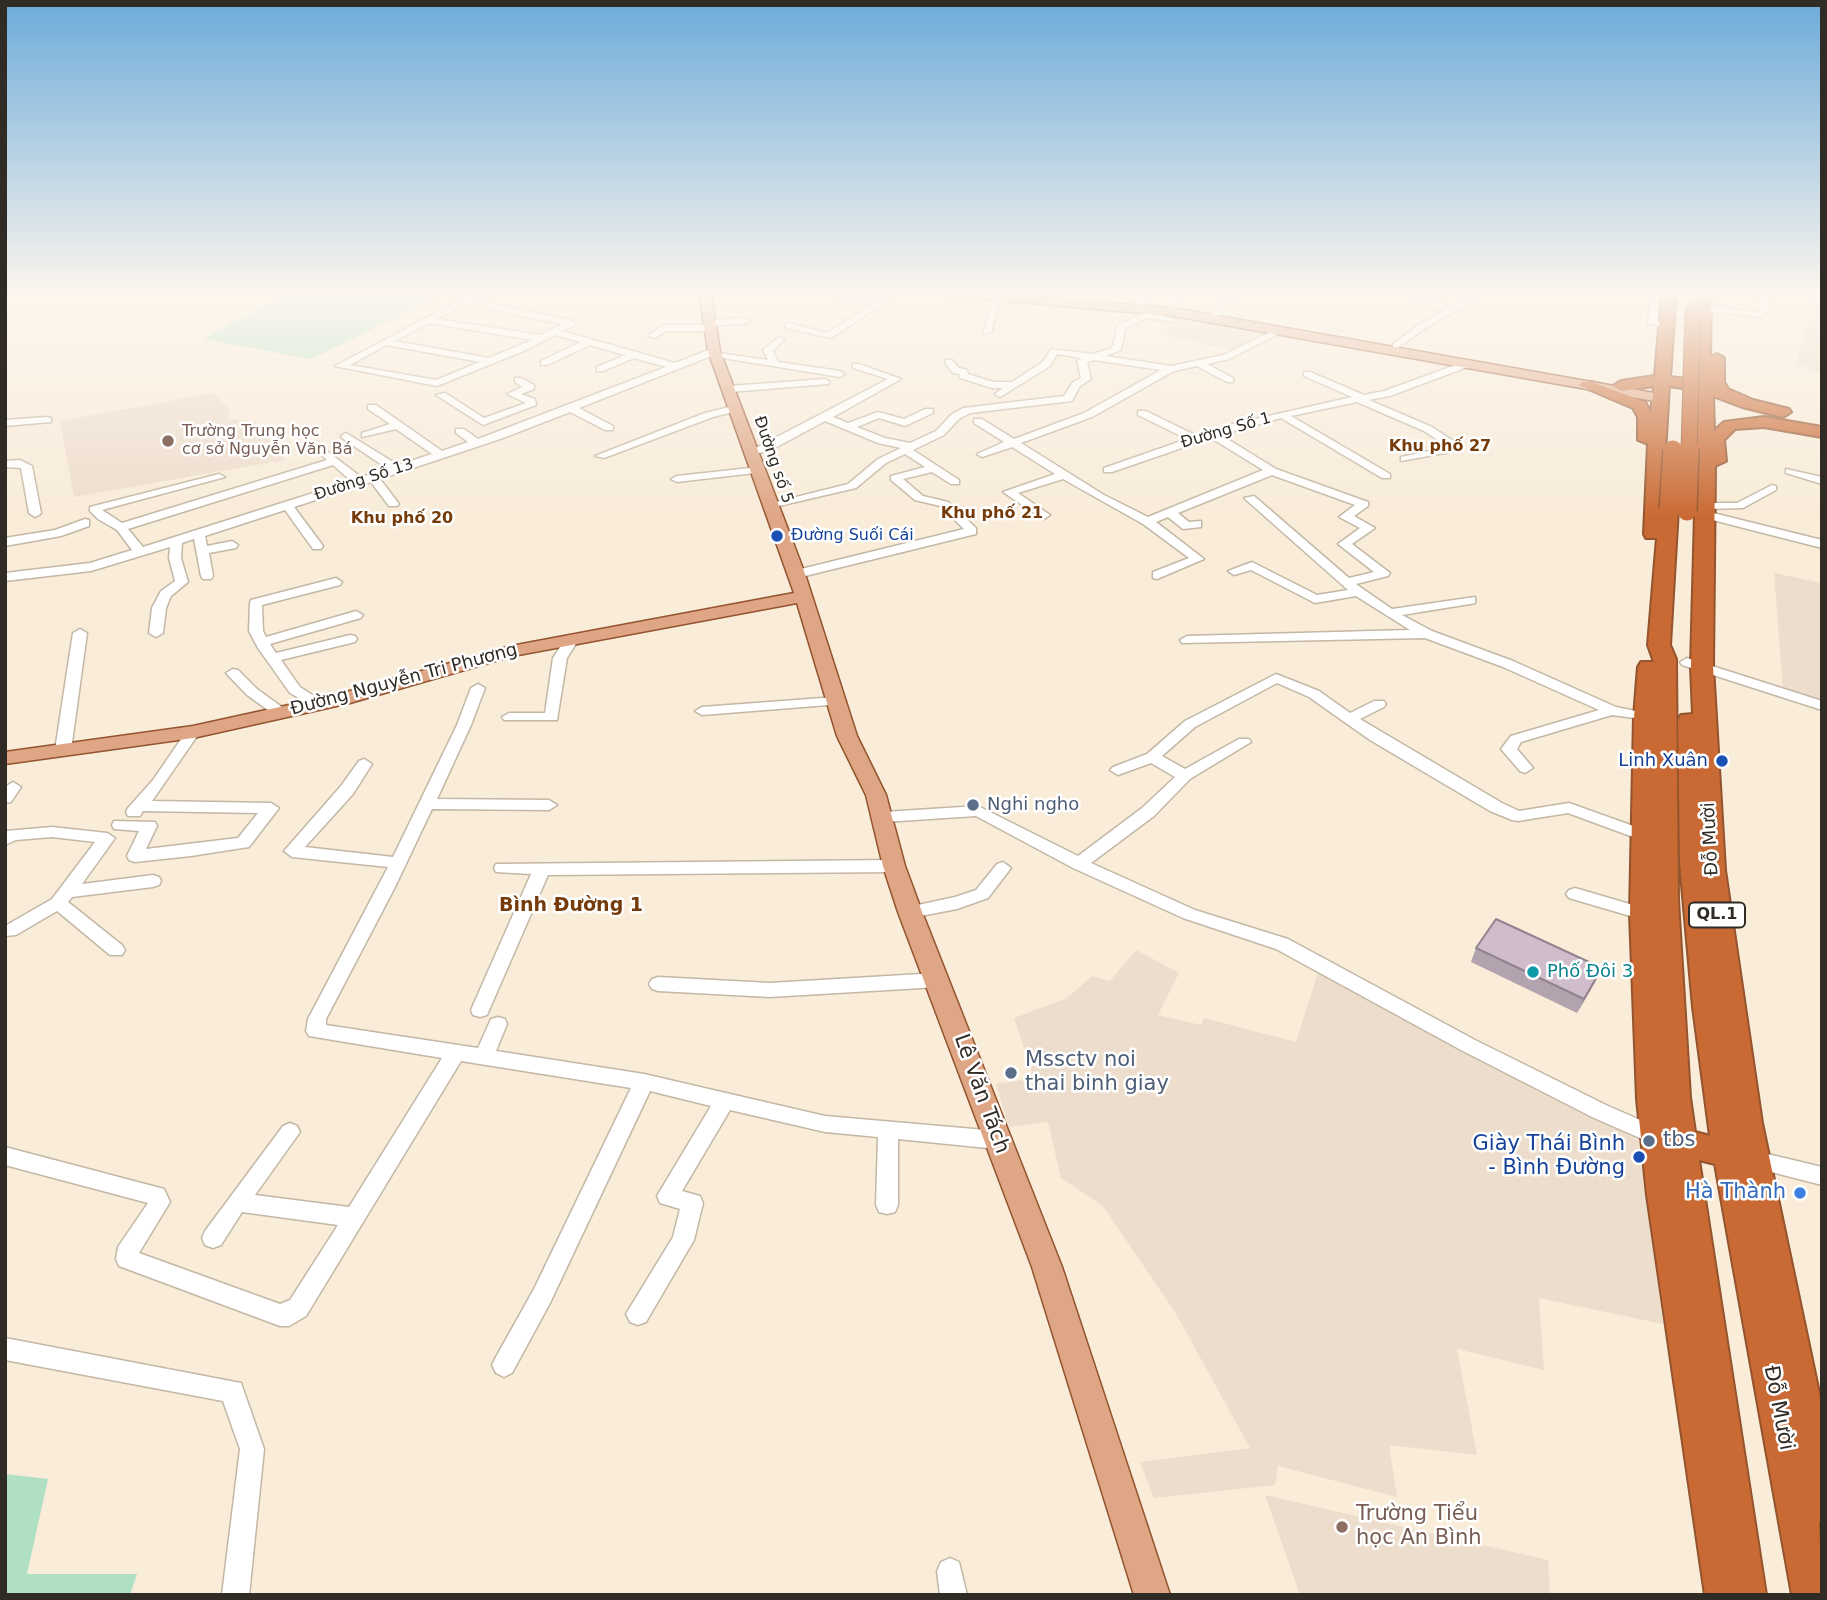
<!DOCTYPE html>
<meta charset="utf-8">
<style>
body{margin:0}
#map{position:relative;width:1827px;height:1600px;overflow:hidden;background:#f9ecd9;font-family:"DejaVu Sans",sans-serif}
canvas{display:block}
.frame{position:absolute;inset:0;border:7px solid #302b24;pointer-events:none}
</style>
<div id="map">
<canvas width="1827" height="1600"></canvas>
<div class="frame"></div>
</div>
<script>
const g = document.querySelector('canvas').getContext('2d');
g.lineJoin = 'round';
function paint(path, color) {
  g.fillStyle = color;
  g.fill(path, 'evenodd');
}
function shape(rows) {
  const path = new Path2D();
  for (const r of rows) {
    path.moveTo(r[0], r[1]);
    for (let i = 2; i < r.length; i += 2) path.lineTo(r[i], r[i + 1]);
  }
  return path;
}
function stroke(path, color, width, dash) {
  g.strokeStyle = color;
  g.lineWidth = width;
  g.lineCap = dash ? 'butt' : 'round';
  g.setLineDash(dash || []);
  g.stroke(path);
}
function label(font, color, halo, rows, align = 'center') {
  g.font = font + ' "DejaVu Sans",sans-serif';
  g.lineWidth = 5;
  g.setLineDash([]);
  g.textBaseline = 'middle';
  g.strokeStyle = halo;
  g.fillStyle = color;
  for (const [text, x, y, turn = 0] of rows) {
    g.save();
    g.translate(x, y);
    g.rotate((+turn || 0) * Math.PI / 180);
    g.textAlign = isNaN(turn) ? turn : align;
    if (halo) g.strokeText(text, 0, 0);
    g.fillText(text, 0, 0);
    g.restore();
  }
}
const industrial = shape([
 [1808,293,1822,293,1822,373,1796,364,1814,304],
 [1183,318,1261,333,1234,351,1161,334],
 [213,393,231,412,227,418,257,422,285,460,74,497,60,421],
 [1774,573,1822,583,1822,700,1783,689],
 [1136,950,1179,973,1158,1015,1201,1025,1204,1018,1296,1042,1320,966,1639,1141,1663,1324,1539,1298,1544,1370,1457,1349,1477,1455,1389,1445,1397,1497,1278,1466,1275,1485,1154,1498,1140,1462,1250,1448,1175,1312,1103,1206,1061,1178,1048,1122,1009,1127,996,1084,1034,1078,1014,1018,1067,998,1092,976,1110,981],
 [1265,1495,1548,1560,1550,1595,1300,1595]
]);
const green = shape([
 [289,293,447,293,311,359,203,339],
 [5,1474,48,1479,27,1574,137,1574,130,1595,5,1595]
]);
const minor = shape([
 [474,293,478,296,473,300,574,321,574,325,562,331,675,363,714,348,717,349,718,353,768,360,763,350,779,337,784,340,773,351,778,362,840,371,845,374,840,377,711,356,579,408,613,426,613,430,605,430,570,412,503,438,380,479,399,504,397,506,389,506,371,482,294,507,323,546,321,549,313,549,285,510,205,536,207,546,232,541,238,545,236,548,209,553,213,576,211,579,203,579,201,576,194,539,182,543,181,558,188,582,171,596,166,608,163,633,156,637,149,633,152,608,161,591,175,581,169,558,170,547,91,571,5,581,5,573,90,563,132,550,117,530,98,519,90,511,90,507,219,474,225,477,102,510,122,523,327,460,319,452,324,449,361,477,388,469,342,438,341,436,346,433,398,465,432,454,396,429,362,437,362,433,390,424,368,409,368,405,376,405,442,451,468,442,456,433,456,429,464,429,478,439,666,367,634,358,603,371,597,371,597,367,625,355,590,345,547,365,541,365,541,361,581,342,555,335,526,350,437,386,335,366,474,293],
 [465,304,562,324,540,335,437,319,465,304],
 [429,323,532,340,489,358,395,341,429,323],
 [387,345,480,362,436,380,350,365,387,345],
 [333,465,351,481,143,547,128,529,333,465],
 [829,293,878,300,889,293,899,293,831,338,786,328,786,324,789,323,827,333,872,304,829,297,829,293],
 [1025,293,1033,293,1028,298,1024,295,1025,293],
 [1148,293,1157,293,1141,305,1135,305,1135,301,1148,293],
 [1171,293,1179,293,1176,307,1172,310,1168,307,1171,293],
 [1235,293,1244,293,1218,316,1212,316,1212,312,1235,293],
 [1394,293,1406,293,1450,307,1477,293,1487,293,1424,329,1396,349,1393,348,1393,344,1418,325,1443,311,1394,293],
 [1651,293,1659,293,1658,322,1668,325,1668,329,1648,323,1651,293],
 [1759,293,1767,293,1768,312,1761,317,1704,311,1700,308,1704,305,1757,312,1760,311,1759,293],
 [997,295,1001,298,991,332,983,334,993,298,997,295],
 [1147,312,1176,319,1172,322,1148,318,1125,328,1121,350,1106,356,1171,366,1223,355,1277,329,1285,331,1229,359,1207,364,1233,378,1233,382,1227,382,1197,366,1174,371,1092,417,1021,443,1104,495,1148,517,1263,470,1211,438,1112,472,1104,472,1104,468,1187,439,1138,415,1138,411,1146,411,1197,436,1233,424,1352,397,1304,376,1304,372,1310,372,1364,395,1384,391,1464,362,1470,362,1470,366,1390,396,1369,400,1432,427,1461,446,1461,450,1401,461,1401,457,1448,447,1424,431,1357,402,1291,416,1390,474,1390,478,1382,478,1281,418,1221,435,1276,469,1368,502,1368,506,1354,516,1375,528,1352,544,1390,573,1388,576,1356,584,1363,589,1392,609,1475,597,1475,603,1470,604,1402,615,1432,631,1513,661,1616,707,1650,714,1652,717,1650,720,1612,715,1521,742,1517,749,1533,768,1525,773,1520,771,1501,749,1511,736,1599,710,1503,667,1425,638,1182,643,1180,640,1187,636,1410,630,1356,596,1315,603,1251,570,1234,575,1228,571,1252,562,1317,595,1348,590,1244,498,1254,496,1349,578,1374,572,1338,544,1360,528,1339,517,1355,505,1272,475,1178,513,1189,522,1201,521,1201,527,1183,529,1168,517,1156,522,1204,559,1157,579,1153,578,1153,572,1189,558,1143,524,1063,479,1018,493,1050,515,1044,519,1040,517,1003,492,1055,474,1012,447,982,457,977,454,1004,442,974,423,974,419,982,419,1014,439,1084,413,1161,370,1094,360,1087,362,1091,379,1080,386,1072,401,970,413,959,419,944,435,913,450,959,480,959,484,951,484,932,472,903,479,923,496,948,502,976,528,976,534,797,578,793,577,793,571,964,529,940,506,915,500,891,480,891,476,925,467,905,454,886,463,856,488,770,508,764,505,848,484,878,459,901,448,878,443,825,421,773,449,753,455,748,452,888,379,853,368,853,364,859,364,901,379,833,417,848,423,878,412,904,419,925,409,933,409,933,413,905,426,879,418,857,427,885,438,910,443,936,431,951,415,963,408,1064,396,1073,382,1081,378,1077,361,1081,358,1057,354,1050,366,1000,397,995,394,1003,388,992,388,960,378,959,374,953,373,946,364,946,360,952,360,959,368,967,370,968,374,993,382,1012,382,1043,362,1051,349,1093,354,1112,348,1118,325,1147,312],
 [746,318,750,321,749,323,710,326,714,328,709,331,665,331,656,338,648,336,663,325,707,325,704,323,709,320,746,318],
 [515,378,521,378,534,385,534,389,521,394,535,399,536,405,483,425,436,395,445,393,484,418,526,403,507,394,522,387,515,382,515,378],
 [825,379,830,382,828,384,730,392,725,389,730,386,825,379],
 [737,405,741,406,741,410,713,417,604,458,595,456,705,413,737,405],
 [47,417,51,418,51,422,5,426,5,420,47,417],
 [20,460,32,466,41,513,39,515,35,517,29,513,21,468,5,467,5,461,20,460],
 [759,467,765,470,763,472,677,482,671,479,677,476,759,467],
 [1786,469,1822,477,1822,484,1786,473,1786,469],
 [1772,485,1776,486,1776,490,1743,508,1706,509,1700,506,1706,503,1737,503,1772,485],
 [1705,511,1822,540,1822,548,1701,517,1701,513,1705,511],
 [85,519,89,520,89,526,61,536,5,546,5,538,55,530,85,519],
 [336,578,342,582,340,585,262,605,263,631,266,637,356,611,363,615,361,618,270,644,276,653,350,635,355,636,357,639,355,642,281,660,300,687,323,702,325,705,318,709,290,693,258,648,249,631,250,603,251,600,336,578],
 [80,629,87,633,71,750,63,755,55,750,73,633,80,629],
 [572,635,579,639,567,658,557,720,504,720,502,717,509,713,545,713,553,658,567,636,572,635],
 [1687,658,1822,701,1822,710,1682,665,1680,662,1687,658],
 [233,669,238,670,257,689,286,710,288,713,286,716,276,716,247,695,226,673,233,669],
 [1276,674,1319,691,1350,713,1374,701,1384,701,1386,704,1384,707,1360,719,1502,803,1519,811,1569,803,1650,832,1652,836,1644,841,1568,813,1518,821,1512,820,1490,811,1370,740,1309,697,1277,683,1195,727,1162,756,1185,769,1239,739,1249,739,1251,742,1190,779,1154,816,1091,863,1195,910,1288,939,1475,1040,1606,1105,1663,1130,1666,1136,1663,1142,1656,1145,1649,1142,1592,1117,1461,1050,1276,949,1183,918,1073,868,976,816,884,822,876,817,884,812,978,806,1078,856,1142,808,1175,777,1151,763,1118,775,1110,770,1113,767,1147,754,1185,721,1276,674],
 [478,684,485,688,471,725,437,799,549,800,557,805,549,810,432,809,395,887,326,1019,326,1025,478,1048,491,1019,498,1017,505,1019,507,1024,496,1051,644,1074,825,1116,997,1131,1004,1134,1007,1140,1004,1146,997,1149,898,1139,898,1205,895,1212,887,1214,879,1212,876,1205,878,1137,825,1132,730,1110,682,1191,700,1196,703,1203,694,1240,646,1322,638,1325,630,1322,626,1314,673,1237,680,1209,660,1203,657,1196,711,1106,650,1091,550,1303,512,1373,504,1377,496,1373,492,1365,496,1357,534,1289,631,1088,461,1061,306,1316,289,1326,280,1326,119,1266,116,1259,118,1247,148,1203,5,1165,5,1147,164,1189,170,1202,139,1253,280,1304,290,1300,338,1225,242,1212,221,1245,213,1248,205,1245,202,1238,205,1231,283,1126,290,1123,297,1126,300,1132,255,1195,349,1207,442,1058,309,1036,306,1031,308,1019,388,867,292,857,284,851,341,786,359,761,364,759,372,764,353,794,305,847,393,857,457,725,471,688,478,684],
 [836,697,841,698,843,701,841,704,702,715,695,711,702,707,836,697],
 [193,728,200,732,152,801,271,803,279,808,249,847,191,856,135,862,129,860,127,856,139,831,114,829,112,825,114,821,155,822,157,826,146,849,238,838,258,813,143,811,140,816,128,816,126,812,128,808,153,780,188,729,193,728],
 [13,782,21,787,11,802,5,803,5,787,13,782],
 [52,827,107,833,115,838,82,884,153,875,159,877,161,881,159,885,153,887,72,897,68,902,122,945,125,950,122,955,110,955,57,911,16,935,5,936,5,926,52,899,95,842,52,837,16,840,5,845,6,831,52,827],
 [894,860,902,866,894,872,548,875,487,1015,480,1017,473,1015,471,1010,531,874,496,872,494,868,496,864,894,860],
 [1003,862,1011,868,988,898,957,909,910,918,904,916,901,912,904,908,955,897,976,890,997,864,1003,862],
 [1575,888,1650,910,1653,914,1650,918,1644,920,1569,898,1566,894,1569,890,1575,888],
 [938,973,944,975,947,980,944,985,938,987,770,997,658,991,652,989,649,984,652,979,658,977,770,983,938,973],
 [1755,1151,1822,1167,1822,1185,1748,1166,1745,1160,1748,1154,1755,1151],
 [5,1338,241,1383,264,1449,249,1595,222,1595,240,1449,223,1401,5,1360,5,1338],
 [950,1558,959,1562,967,1595,940,1595,937,1571,941,1562,950,1558]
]);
const major = shape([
 [699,293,711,293,720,351,805,574,857,736,886,795,905,866,922,912,1062,1267,1170,1595,1134,1595,1032,1267,898,912,883,866,866,795,837,736,797,603,513,656,350,703,193,738,5,764,5,752,193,726,339,694,511,646,794,593,708,351,699,293],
 [944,293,988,293,1173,308,1660,394,1667,398,1660,402,1173,316,950,296,944,293]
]);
const highway = shape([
 [1662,293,1676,293,1670,377,1694,380,1697,293,1711,293,1710,357,1717,354,1724,358,1724,382,1728,389,1753,400,1789,409,1791,412,1783,417,1742,407,1713,396,1714,431,1724,422,1764,417,1822,427,1822,437,1764,427,1735,429,1724,440,1726,461,1715,466,1713,666,1725,870,1762,1123,1822,1407,1822,1523,1819,1522,1822,1595,1792,1595,1715,1164,1699,1160,1766,1595,1705,1595,1647,1195,1637,1099,1630,914,1634,717,1638,667,1641,662,1654,662,1648,645,1657,538,1646,538,1644,534,1648,444,1638,440,1638,417,1633,408,1579,385,1582,382,1592,382,1645,402,1651,413,1654,386,1621,391,1613,386,1621,381,1655,376,1662,293],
 [1669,386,1695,390,1698,399,1691,666,1693,714,1681,715,1678,720,1680,863,1693,1007,1710,1136,1695,1132,1690,1097,1678,900,1676,659,1670,645,1678,509,1669,504,1662,506,1669,386]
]);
const highwayBridgeFar1 = shape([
 [1689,450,1693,308]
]);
const highwayBridge = shape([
 [1669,509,1673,450],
 [1687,511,1689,449]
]);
const wall = shape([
 [1476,948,1595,982,1577,1013,1471,962]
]);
const shadedWall = shape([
 [1602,968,1595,982,1577,1013,1584,999]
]);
const building = shape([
 [1496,919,1602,968,1584,999,1476,948,1496,919]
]);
const markers = [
 [168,441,7,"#8d6e63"],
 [777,536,7,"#1a4fb4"],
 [1722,761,7,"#1a4fb4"],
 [973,805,7,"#5c6f8a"],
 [1533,972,7,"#0f9aa8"],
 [1011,1073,7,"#5c6f8a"],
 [1649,1141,7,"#5c6f8a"],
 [1639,1157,7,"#1a4fb4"],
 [1800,1193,7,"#3f7fe0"],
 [1342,1527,7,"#8d6e63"]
];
const farStreetnames = [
 ["Đường Số 1",1226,431,-16],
 ["Đường số 5",773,460,71],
 ["Đường Số 13",364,480,-18]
];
const farEducationnames = [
 ["Trường Trung học",182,432],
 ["cơ sở Nguyễn Văn Bá",182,450]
];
const farNeighbourhoodnames = [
 ["Khu phố 27",1440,447],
 ["Khu phố 21",992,514],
 ["Khu phố 20",402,519]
];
const farTransitnames = [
 ["Đường Suối Cái",791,536]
];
const shields = [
 [1717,915,56]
];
const shieldNames = [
 ["QL.1",1717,915]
];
const streetNames = [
 ["Đường Nguyễn Tri Phương",404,680,-15],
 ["Đỗ Mười",1711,839,-93]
];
const transitNames = [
 ["Linh Xuân",1708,761]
];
const serviceNames = [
 ["Nghi ngho",987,805]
];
const cultureNames = [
 ["Phố Đôi 3",1547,972]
];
const neighbourhoodNames = [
 ["Bình Đường 1",571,906]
];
const nearServicenames = [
 ["Mssctv noi",1025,1061],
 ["thai binh giay",1025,1085],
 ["tbs",1663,1141]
];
const nearStreetnames = [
 ["Lê Văn Tách",981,1094,70],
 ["Đỗ Mười",1778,1408,79]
];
const nearTransitnames = [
 ["Giày Thái Bình",1625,1145],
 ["- Bình Đường",1625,1169]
];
const nearShopnames = [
 ["Hà Thành",1786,1193]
];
const nearEducationnames = [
 ["Trường Tiểu",1356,1515],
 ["học An Bình",1356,1539]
];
paint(industrial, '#edddcc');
paint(green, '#b0e0c4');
stroke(minor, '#c3b7a5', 3);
stroke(major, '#93542e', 3);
stroke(highway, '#93542e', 4);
paint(minor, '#fff');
paint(major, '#dfa685');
paint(highway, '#c96a34');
stroke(highwayBridgeFar1, '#93542e', 17, []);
stroke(highwayBridge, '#93542e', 22, []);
stroke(highwayBridgeFar1, '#c96a34', 15);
stroke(highwayBridge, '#c96a34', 19);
paint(wall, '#b3a3af');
paint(shadedWall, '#92848e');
paint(building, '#d0bdcb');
stroke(building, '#92848e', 2);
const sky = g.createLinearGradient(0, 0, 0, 517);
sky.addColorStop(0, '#6dabd9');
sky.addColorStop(0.57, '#fcf6ee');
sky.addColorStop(1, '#fcf6ee00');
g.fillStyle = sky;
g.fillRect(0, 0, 1827, 517);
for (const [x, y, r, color] of markers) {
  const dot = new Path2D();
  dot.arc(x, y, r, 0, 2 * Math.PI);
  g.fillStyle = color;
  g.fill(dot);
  stroke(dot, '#fff', 2.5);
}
label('16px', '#302b24', '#fff', farStreetnames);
label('16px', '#785e54', '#fff', farEducationnames, 'left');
label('bold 16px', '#763b0a', '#fff', farNeighbourhoodnames);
label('16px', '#164399', '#fff', farTransitnames, 'left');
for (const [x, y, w] of shields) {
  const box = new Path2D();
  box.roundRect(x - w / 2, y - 12.5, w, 25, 5);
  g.fillStyle = '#fff';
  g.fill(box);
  stroke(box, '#302b24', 2);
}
label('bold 16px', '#302b24', null, shieldNames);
label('18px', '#302b24', '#fff', streetNames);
label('18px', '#164399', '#fff', transitNames, 'right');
label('18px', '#4e5e75', '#fff', serviceNames, 'left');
label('18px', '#0d838f', '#fff', cultureNames, 'left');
label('bold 19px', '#763b0a', '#fff', neighbourhoodNames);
label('21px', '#4e5e75', '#fff', nearServicenames, 'left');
label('21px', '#302b24', '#fff', nearStreetnames);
label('21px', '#164399', '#fff', nearTransitnames, 'right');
label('21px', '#366cbe', '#fff', nearShopnames, 'right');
label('21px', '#785e54', '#fff', nearEducationnames, 'left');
</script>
